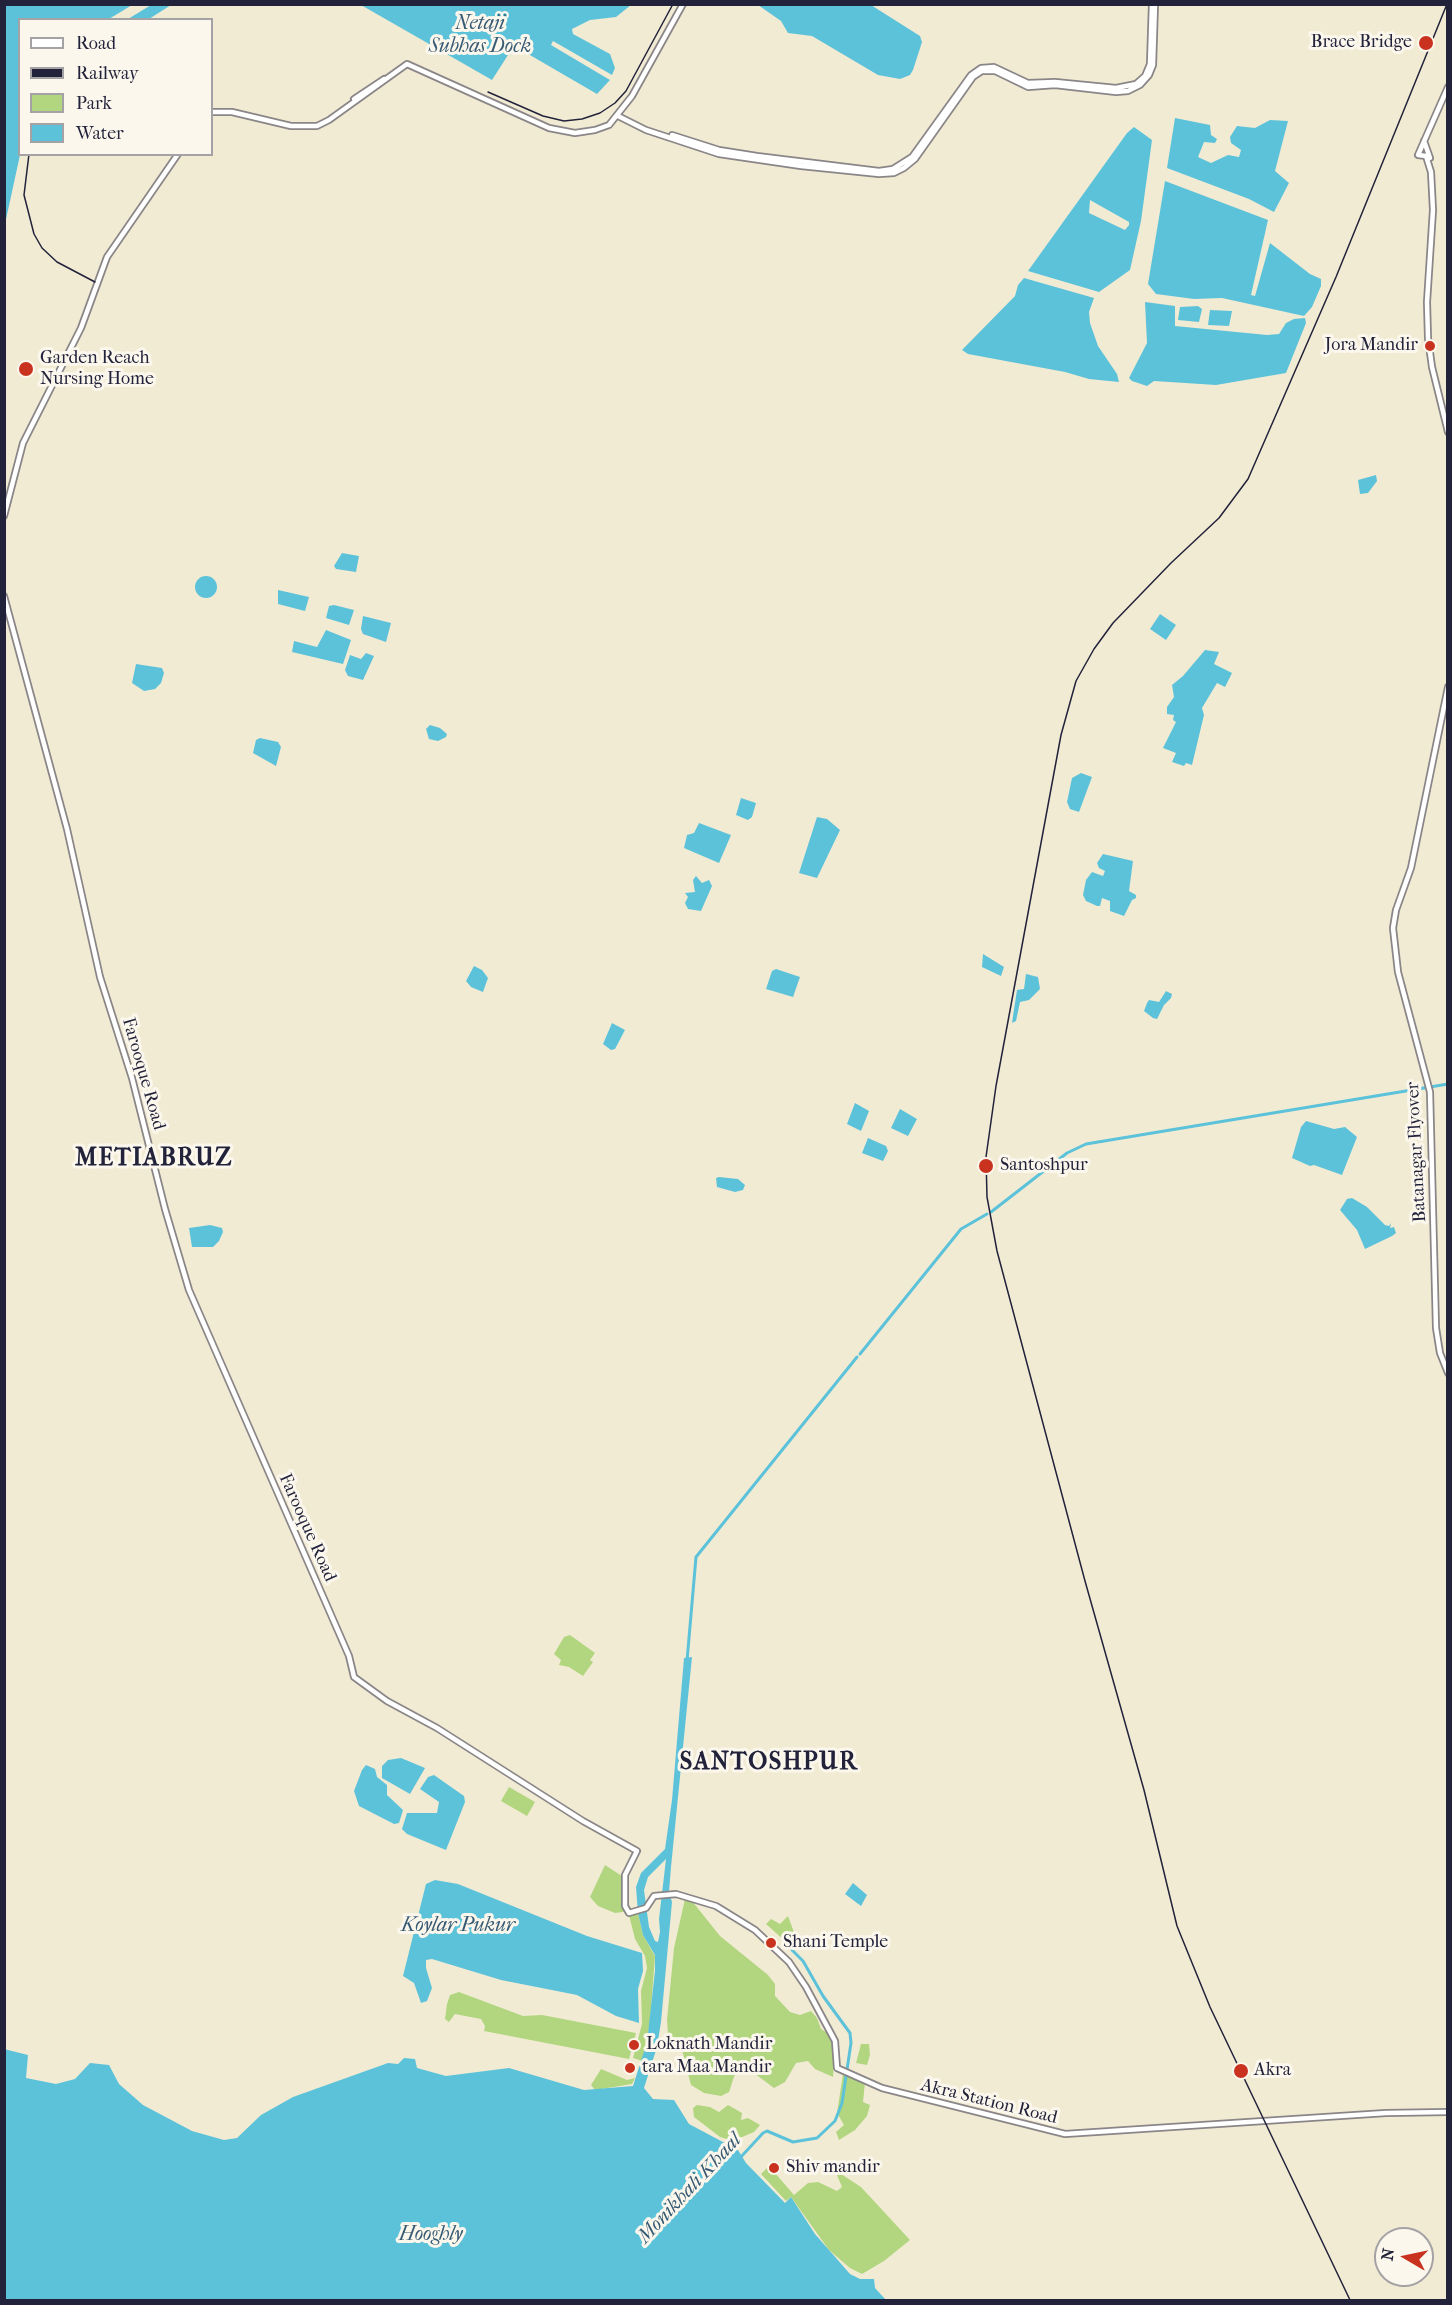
<!DOCTYPE html>
<style>
body{margin:0}
#map{position:relative;width:1452px;height:2305px;overflow:hidden;background:#f2ebd4;font-family:"IM FELL French Canon",serif}
canvas{display:block}
.frame{position:absolute;inset:0;border:6px solid #22223b;pointer-events:none}
.legend{position:absolute;left:18px;top:18px;width:195px;height:138px;box-sizing:border-box;background:#fbf7ec;border:2px solid #a4a2a5;margin:0;padding:8px 10px;list-style:none;font-size:18px;color:#22223b}
.legend li{display:flex;align-items:center;gap:12px;height:30px}
.legend b{width:30px;border:2px solid #a4a2a5}
.north{position:absolute;left:1374px;top:2227px;width:60px;height:60px;box-sizing:border-box;background:#fbf7ec;border:2px solid #a4a2a5;border-radius:50%;rotate:279deg;font-size:16px;font-weight:700;line-height:24px;text-align:center;color:#22223b}
.north::after{content:'';display:block;margin:auto;width:21px;height:27px;background:#c8321e;clip-path:polygon(50% 0,100% 100%,50% 72%,0 100%)}
</style>
<div id="map">
<canvas width="1452" height="2305"></canvas>
<div class="frame"></div>
<ul class="legend">
<li><b style="height:8px;background:#fff"></b>Road</li>
<li><b style="height:8px;background:#22223b"></b>Railway</li>
<li><b style="height:16px;background:#b1d67f"></b>Park</li>
<li><b style="height:16px;background:#5cc2da"></b>Water</li>
</ul>
<div class="north">N</div>
</div>
<script>
const g = document.querySelector('canvas').getContext('2d');
g.lineJoin = 'round';
function paint(path, color) {
  g.fillStyle = color;
  g.fill(path, 'evenodd');
}
function shape(rows) {
  const path = new Path2D();
  for (const r of rows) {
    if (r.length === 3) {
      path.moveTo(r[0] + r[2], r[1]);
      path.arc(r[0], r[1], r[2], 0, 2 * Math.PI);
      continue;
    }
    path.moveTo(r[0], r[1]);
    for (let i = 2; i < r.length; i += 2) path.lineTo(r[i], r[i + 1]);
  }
  return path;
}
function stroke(path, color, width, dash) {
  g.strokeStyle = color;
  g.lineWidth = width;
  g.lineCap = dash ? 'butt' : 'round';
  g.setLineDash(dash || []);
  g.stroke(path);
}
function label(font, color, halo, rows, align = 'center') {
  g.font = font + ' "IM FELL French Canon",serif';
  g.lineWidth = 6;
  g.setLineDash([]);
  g.textBaseline = 'middle';
  g.strokeStyle = halo;
  g.fillStyle = color;
  for (const [text, x, y, turn = 0] of rows) {
    g.save();
    g.translate(x, y);
    g.rotate((+turn || 0) * Math.PI / 180);
    g.textAlign = isNaN(turn) ? turn : align;
    if (halo) g.strokeText(text, 0, 0);
    g.fillText(text, 0, 0);
    g.restore();
  }
}
const green = shape([
 [570,1635,595,1653,590,1660,593,1662,583,1676,569,1667,559,1665,561,1660,554,1654,564,1637],
 [509,1787,535,1802,527,1816,501,1801],
 [605,1865,628,1880,629,1911,615,1913,598,1906,590,1897],
 [685,1899,692,1901,720,1936,768,1975,775,1984,775,1996,790,2012,800,2015,811,2011,817,2018,821,2029,829,2034,835,2050,833,2077,815,2069,808,2061,796,2063,785,2082,774,2088,739,2062,729,2092,721,2096,704,2093,691,2085,681,2046,668,2034,667,2020,674,1948],
 [638,1913,643,1935,655,1956,650,2023,642,2061,633,2058,642,2024,641,1991,647,1968,645,1956,635,1939,629,1915],
 [788,1916,795,1935,795,1950,766,1924,771,1919,780,1924],
 [459,1992,523,2016,542,2015,636,2033,629,2059,484,2031,485,2026,481,2019,455,2014,449,2022,445,2019,447,2004,450,1995],
 [861,2044,869,2044,870,2055,867,2065,856,2063],
 [601,2069,627,2080,635,2078,632,2084,595,2090,591,2085],
 [843,2074,850,2074,865,2082,863,2102,870,2105,867,2116,855,2130,839,2140,836,2132,844,2125,837,2113],
 [697,2105,710,2107,719,2112,728,2105,742,2113,741,2120,748,2118,760,2125,754,2132,733,2141,720,2137,694,2117,693,2108],
 [769,2166,794,2195,808,2183,818,2182,837,2191,842,2187,836,2173,841,2174,861,2187,910,2240,884,2261,862,2274,850,2268,829,2250,791,2197,786,2201,761,2174]
]);
const water = shape([
 [5,4,132,5,109,19,20,20,20,155,5,224],
 [151,5,171,5,149,19,128,19],
 [361,5,631,5,616,17,590,20,572,29,573,34,610,54,615,68,612,75,553,41,551,45,610,80,597,94,523,51,508,55,492,80],
 [758,5,871,5,920,36,922,42,913,70,910,75,900,79,878,75,812,36,788,33,781,21],
 [1175,118,1210,125,1211,135,1217,139,1215,143,1204,142,1198,157,1211,163,1228,155,1239,157,1241,150,1231,143,1230,137,1237,126,1255,128,1270,120,1288,121,1275,171,1289,183,1274,212,1249,199,1167,168],
 [1134,127,1152,140,1141,221,1130,270,1099,292,1028,271,1127,133],
 [1090,200,1129,222,1129,225,1125,230,1089,213],
 [1165,181,1268,220,1251,295,1255,296,1270,243,1310,274,1321,279,1321,286,1312,307,1304,316,1222,298,1194,299,1156,294,1148,284],
 [1024,278,1094,298,1089,312,1090,323,1098,346,1117,374,1119,382,1089,379,1065,372,968,354,962,350,1015,296,1018,285],
 [1145,302,1175,306,1175,326,1267,335,1279,334,1286,323,1294,319,1305,318,1306,323,1286,373,1216,385,1154,381,1147,386,1132,381,1129,378,1147,343],
 [1198,306,1202,309,1199,322,1178,320,1180,307],
 [1210,310,1232,311,1229,326,1208,325],
 [1376,475,1377,481,1368,493,1360,494,1358,480],
 [342,553,359,556,356,572,336,569,334,566],
 [206,587,11],
 [278,590,309,597,305,611,278,604],
 [334,605,354,610,349,625,326,618,329,606],
 [1160,614,1176,625,1166,640,1150,629],
 [363,616,391,623,386,642,363,634,361,629],
 [326,630,351,640,343,664,292,652,294,641,317,647],
 [1205,650,1219,652,1214,664,1232,673,1225,687,1217,683,1202,708,1204,715,1192,765,1186,763,1184,766,1172,762,1176,753,1163,748,1176,722,1173,720,1174,715,1167,714,1167,707,1174,697,1172,685,1183,676],
 [366,653,374,656,363,680,348,676,345,670,350,655,361,659],
 [136,664,162,668,164,673,161,683,155,689,144,691,132,683],
 [430,725,440,728,447,734,446,737,438,741,429,739,426,729],
 [260,738,278,742,281,747,276,766,253,753,256,740],
 [1081,773,1092,777,1079,812,1070,809,1067,802,1072,778],
 [741,798,756,803,752,817,748,820,736,815],
 [817,817,827,819,840,830,817,878,799,873],
 [699,823,731,835,719,863,684,848,687,835,694,833],
 [1103,854,1133,861,1129,891,1136,895,1136,898,1132,900,1124,916,1110,911,1110,901,1102,898,1100,906,1097,906,1086,901,1083,895,1086,880,1092,872,1103,876,1105,871,1099,868,1097,863],
 [696,876,702,883,709,880,712,886,701,911,688,909,685,903,688,897,685,893,695,892,693,880],
 [983,954,1004,967,1001,976,982,967],
 [474,966,482,970,488,978,483,992,471,987,466,981],
 [776,969,800,977,793,997,766,989,772,971],
 [1026,974,1038,977,1040,989,1029,1000,1020,1002,1016,1021,1012,1023,1017,990,1024,989],
 [1166,991,1172,994,1171,998,1164,1005,1157,1019,1153,1018,1144,1011,1147,1003,1149,1000,1159,1002],
 [612,1023,625,1030,615,1049,611,1050,603,1044],
 [855,1103,869,1111,861,1131,847,1124],
 [900,1109,917,1119,908,1136,891,1128],
 [1306,1121,1334,1129,1345,1127,1357,1137,1342,1175,1314,1165,1310,1166,1292,1158,1301,1127],
 [868,1138,886,1146,888,1151,883,1161,862,1153],
 [719,1177,738,1179,745,1185,743,1190,735,1192,717,1187,716,1178],
 [1352,1198,1367,1207,1385,1225,1389,1226,1391,1223,1390,1228,1394,1227,1396,1233,1392,1236,1365,1249,1357,1230,1340,1210,1347,1199],
 [210,1225,222,1228,223,1232,219,1241,213,1247,192,1247,189,1228],
 [692,1657,671,1867,669,1892,672,1902,661,2022,657,2047,644,2088,653,2099,674,2100,689,2124,738,2150,746,2163,785,2203,791,2197,815,2234,850,2274,860,2279,874,2279,875,2288,886,2300,5,2300,4,2049,28,2055,26,2078,56,2084,75,2079,90,2063,109,2065,119,2084,143,2105,192,2131,224,2140,237,2138,261,2115,293,2097,388,2063,398,2064,404,2058,415,2059,417,2068,446,2076,509,2068,584,2090,633,2086,647,2042,655,1971,655,1955,643,1935,638,1913,636,1887,641,1873,665,1849,672,1800,684,1658],
 [666,1859,659,1919,660,1932,658,1942,655,1941,649,1927,644,1890,648,1877],
 [401,1758,425,1768,410,1794,382,1778,382,1766,388,1760],
 [366,1765,375,1769,377,1777,387,1785,387,1795,403,1810,399,1823,394,1824,359,1806,354,1791,362,1770],
 [434,1775,464,1796,465,1802,446,1850,407,1834,402,1829,407,1813,437,1813,439,1802,420,1789,428,1777],
 [435,1880,458,1884,587,1936,642,1953,643,1971,638,1989,639,2023,616,2016,577,1995,501,1980,432,1959,426,1960,426,1968,432,1988,427,2001,421,2003,414,1983,403,1976,426,1884],
 [853,1883,867,1895,861,1906,845,1894]
]);
const canal = shape([
 [991,1212,1067,1153,1086,1144,1448,1084],
 [860,1354,961,1229,987,1214],
 [687,1661,696,1557,857,1357],
 [740,2158,763,2133,767,2131,793,2142,817,2138,835,2121,842,2103,851,2043,850,2033,823,1996,803,1961,792,1950]
]);
const secondary = shape([
 [1448,87,1418,155,1426,156,1431,172,1433,210,1427,302,1428,338,1432,367,1448,432],
 [354,99,384,79],
 [212,112,232,112,291,126,317,126,329,120,407,64,549,128,575,133,595,130,609,125,632,96,683,4],
 [618,116,646,130,719,154,801,166,879,174,894,173,904,168,915,159,973,77,982,71,995,71,1028,87,1055,85,1116,92,1128,91,1140,85,1149,75,1153,65,1155,4],
 [672,135,719,150,757,156,879,171,893,169,912,157,971,75,981,68,994,67,1028,83,1055,82,1116,88,1136,84,1145,76,1150,64,1152,4],
 [1424,141,1430,158],
 [4,516,23,443,81,328,107,257,178,154],
 [4,596,67,829,100,977,132,1078,165,1209,189,1290,349,1656,354,1677,387,1701,437,1728,583,1821,637,1851,625,1875,625,1906,629,1913,646,1908,654,1896,676,1894,716,1906,755,1930,789,1962,806,1987,835,2041,837,2068,882,2088,1065,2134,1386,2113,1448,2112],
 [1448,687,1411,868,1396,910,1393,928,1398,972,1430,1092,1436,1328,1440,1353,1448,1373]
]);
const rail = shape([
 [488,92,543,116,564,121,582,119,600,113,615,103,626,91,673,4],
 [29,154,24,195,34,234,42,248,57,262,95,282],
 [1350,2300,1210,2007,1177,1926,1144,1790,1085,1581,997,1251,987,1197,986,1157,996,1086,1061,735,1076,681,1094,649,1113,623,1171,563,1219,518,1248,479,1336,277,1447,4]
]);
const markers = [
 [1426,43,8,"#c8321e"],
 [1430,346,6,"#c8321e"],
 [26,369,8,"#c8321e"],
 [986,1166,8,"#c8321e"],
 [771,1943,6,"#c8321e"],
 [634,2045,6,"#c8321e"],
 [630,2068,6,"#c8321e"],
 [1241,2071,8,"#c8321e"],
 [774,2168,6,"#c8321e"]
];
const poiNames = [
 ["Brace Bridge",1412,43,"right"],
 ["Jora Mandir",1418,346,"right"],
 ["Garden Reach",40,359],
 ["Nursing Home",40,380],
 ["Santoshpur",1000,1166],
 ["Shani Temple",783,1943],
 ["Loknath Mandir",646,2045],
 ["tara Maa Mandir",642,2068],
 ["Akra",1254,2071],
 ["Shiv mandir",786,2168]
];
const streetNames = [
 ["Farooque Road",143,1074,74],
 ["Batanagar Flyover",1417,1152,-93],
 ["Farooque Road",307,1528,66],
 ["Akra Station Road",989,2102,14]
];
const waterNames = [
 ["Netaji",480,24],
 ["Subhas Dock",480,47],
 ["Koylar Pukur",458,1926],
 ["Monikhali Khaal",690,2189,-47],
 ["Hooghly",431,2235]
];
const districtNames = [
 ["METIABRUZ",154,1159],
 ["SANTOSHPUR",769,1763]
];
paint(green, '#b1d67f');
paint(water, '#5cc2da');
stroke(canal, '#5cc2da', 3);
stroke(secondary, '#8a8688', 8);
stroke(secondary, '#fff', 4.5);
stroke(rail, '#22223b', 1.5);
for (const [x, y, r, color] of markers) {
  const dot = new Path2D();
  dot.arc(x, y, r, 0, 2 * Math.PI);
  g.fillStyle = color;
  g.fill(dot);
  stroke(dot, '#fbf7ec', 2);
}
label('18px', '#22223b', '#fbf7ec', poiNames, 'left');
label('18px', '#22223b', '#fbf7ec', streetNames);
label('italic 20px', '#365a73', '#fbf7ec', waterNames);
g.letterSpacing = '1.5px';
label('bold 24px', '#22223b', '#fbf7ec', districtNames);
g.letterSpacing = '0px';
</script>
